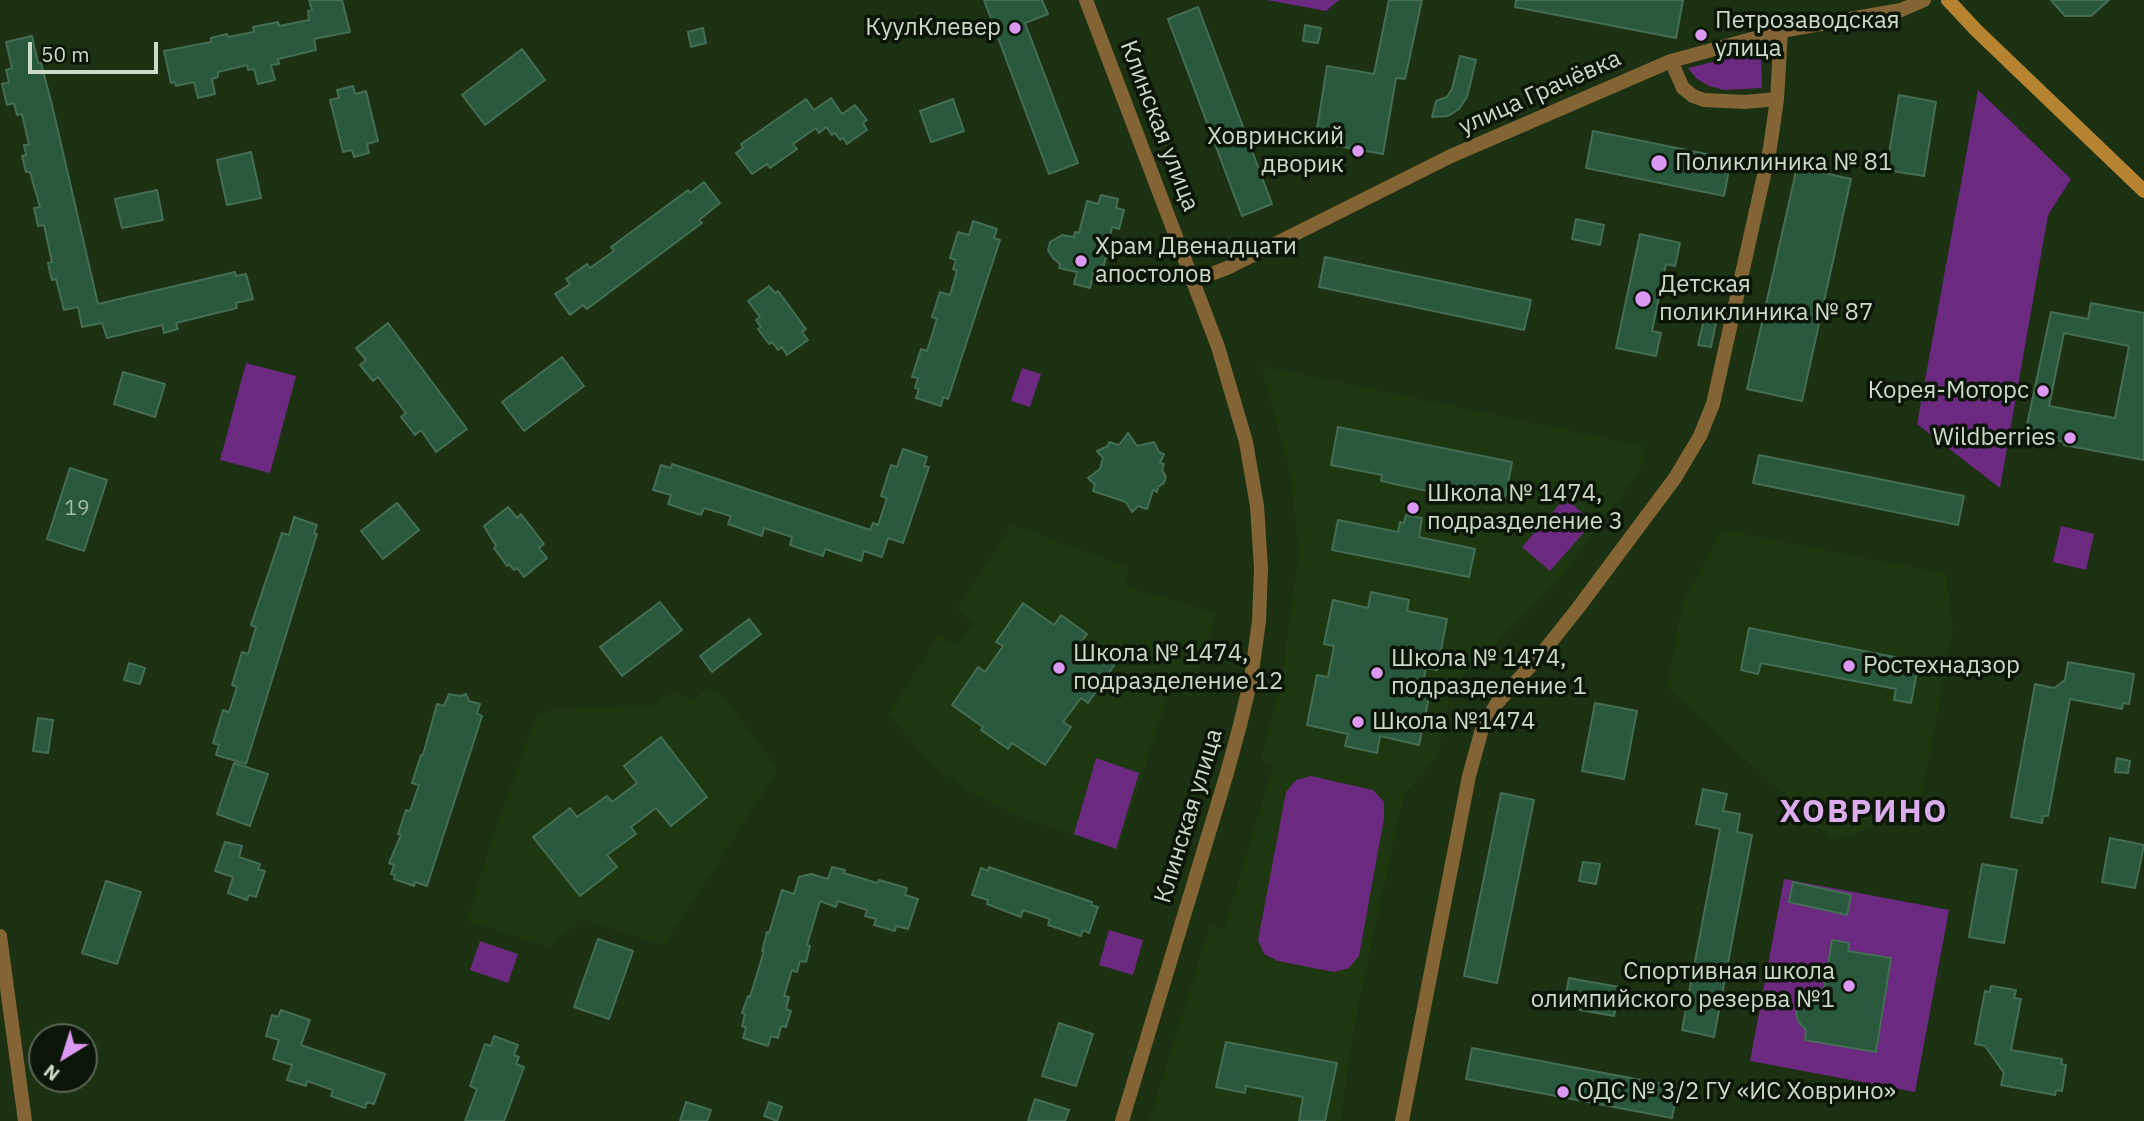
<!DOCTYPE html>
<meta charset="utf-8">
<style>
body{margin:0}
#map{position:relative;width:2144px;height:1121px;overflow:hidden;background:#1b3111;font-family:"IBM Plex Sans",sans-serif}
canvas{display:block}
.north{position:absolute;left:28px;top:1023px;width:70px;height:70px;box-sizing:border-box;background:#0c1608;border:2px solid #596454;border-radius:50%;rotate:218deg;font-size:19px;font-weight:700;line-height:28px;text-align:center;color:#ccdac6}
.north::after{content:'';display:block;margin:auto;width:24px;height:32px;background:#dc99f4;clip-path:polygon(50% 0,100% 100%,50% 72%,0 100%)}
.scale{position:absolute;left:28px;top:42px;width:130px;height:32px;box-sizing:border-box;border:4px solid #ccdac6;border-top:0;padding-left:9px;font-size:21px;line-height:24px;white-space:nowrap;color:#ccdac6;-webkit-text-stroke:5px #0c1608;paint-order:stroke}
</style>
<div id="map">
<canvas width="2144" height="1121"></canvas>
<div class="north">N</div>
<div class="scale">50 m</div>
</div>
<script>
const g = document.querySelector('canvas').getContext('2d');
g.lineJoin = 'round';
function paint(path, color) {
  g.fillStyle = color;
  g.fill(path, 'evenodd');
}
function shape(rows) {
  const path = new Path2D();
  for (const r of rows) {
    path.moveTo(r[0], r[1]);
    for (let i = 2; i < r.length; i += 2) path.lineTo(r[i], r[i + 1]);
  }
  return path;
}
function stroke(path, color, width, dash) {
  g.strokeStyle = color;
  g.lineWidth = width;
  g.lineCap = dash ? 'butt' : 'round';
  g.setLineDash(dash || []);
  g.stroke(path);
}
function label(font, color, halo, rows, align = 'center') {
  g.font = font + ' "IBM Plex Sans",sans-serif';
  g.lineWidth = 7;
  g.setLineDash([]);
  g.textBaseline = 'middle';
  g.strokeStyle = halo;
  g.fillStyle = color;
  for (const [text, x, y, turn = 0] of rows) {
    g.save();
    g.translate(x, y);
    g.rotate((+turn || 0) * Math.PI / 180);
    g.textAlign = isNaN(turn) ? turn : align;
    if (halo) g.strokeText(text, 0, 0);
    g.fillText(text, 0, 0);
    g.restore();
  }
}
const built = shape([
 [1261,366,1646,447,1641,470,1553,586,1451,688,1438,756,1404,795,1356,1015,1340,1121,1149,1121,1210,925,1224,929,1274,763,1261,760,1281,683,1299,553,1291,476],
 [1012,525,1129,568,1125,587,1216,613,1192,696,1170,690,1118,850,1020,817,980,797,935,767,889,715,889,712,939,636,957,647,973,623,957,609],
 [1722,530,1946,574,1953,631,1919,811,1833,840,1667,687,1683,602],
 [707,688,723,697,777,769,776,774,664,945,582,919,549,947,467,920,496,827,537,714,546,711,654,705,672,693,694,700]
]);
const green = shape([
 [1267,0,1339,0,1326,11],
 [1761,50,1762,88,1724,90,1709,86,1697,79,1688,68],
 [1978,90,2071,179,2048,215,2000,488,1917,424],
 [246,363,296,376,270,473,220,460],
 [1022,368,1041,374,1030,407,1011,401],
 [1565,498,1593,522,1550,571,1522,547],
 [2061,526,2094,534,2086,570,2053,562],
 [1096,758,1139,773,1116,849,1074,834],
 [1311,776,1373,790,1384,802,1384,818,1359,956,1349,968,1334,972,1278,961,1264,954,1258,940,1286,792,1296,780],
 [1784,879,1949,910,1915,1092,1750,1061],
 [1109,930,1143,940,1133,975,1099,965],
 [480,941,518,954,508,983,470,970]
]);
const building = shape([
 [309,0,342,0,350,32,314,39,316,50,278,59,279,64,271,65,275,80,258,84,254,69,248,70,247,65,218,72,218,77,212,79,215,94,198,98,194,82,176,86,175,82,171,83,164,51,211,42,211,38,227,34,228,37,254,32,253,27,278,22,279,26,309,20,308,11,312,10,309,0],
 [984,0,1042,0,1048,14,1025,23,1078,163,1049,174,984,0],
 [1389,0,1422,0,1405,79,1396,78,1383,154,1315,142,1327,66,1374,74,1389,0],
 [1516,0,1683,0,1676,38,1515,7,1516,0],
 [2051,0,2109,0,2091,16,2065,16,2051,0],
 [1198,7,1272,204,1242,216,1168,19,1198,7],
 [1305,25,1321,28,1318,43,1303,41,1305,25],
 [703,28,706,43,691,47,688,32,703,28],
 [32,36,38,63,41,63,52,105,98,304,235,272,236,276,246,274,253,299,236,303,237,308,176,323,178,329,164,333,162,325,107,338,102,323,82,327,78,307,64,310,56,279,52,280,50,272,48,263,52,262,44,225,38,226,34,208,40,207,30,172,26,172,22,156,26,155,24,145,29,145,22,114,17,115,14,103,7,105,2,84,9,82,6,70,12,68,6,42,32,36],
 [522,49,545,80,485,125,462,95,522,49],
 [1460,56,1476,60,1467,97,1459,109,1448,116,1432,117,1436,101,1447,97,1452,89,1460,56],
 [353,86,355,94,366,91,378,141,367,144,369,153,354,157,352,150,343,152,330,100,339,98,337,90,353,86],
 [1899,95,1936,102,1924,176,1886,170,1899,95],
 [831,98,842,114,855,105,867,120,863,123,867,130,847,144,843,138,840,140,835,133,832,135,826,127,819,133,816,128,793,144,797,149,770,168,767,164,752,174,736,153,743,148,741,144,806,99,814,110,831,98],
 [953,99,964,131,931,142,920,111,953,99],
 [1593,131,1731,159,1724,196,1586,168,1593,131],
 [251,152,261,198,227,205,217,160,251,152],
 [1797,167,1851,179,1802,401,1747,389,1797,167],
 [704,182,720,203,699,220,702,223,587,309,583,305,570,315,555,294,570,284,566,279,587,264,590,268,614,251,611,247,688,190,690,193,704,182],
 [157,190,163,220,122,228,115,199,157,190],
 [1101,195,1118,199,1116,208,1124,210,1119,229,1112,227,1104,266,1101,265,1100,272,1094,270,1090,288,1074,284,1077,272,1059,268,1060,264,1053,258,1048,250,1050,242,1062,235,1074,237,1075,232,1079,233,1087,201,1098,204,1101,195],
 [1576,219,1604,225,1600,245,1572,239,1576,219],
 [973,221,997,229,994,238,1000,240,948,399,943,397,941,406,916,398,919,389,915,388,918,378,912,377,921,349,927,351,937,319,932,317,940,292,950,295,957,271,953,269,956,260,950,258,958,232,969,235,973,221],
 [1640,234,1680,243,1675,266,1666,264,1652,331,1661,333,1656,356,1616,348,1640,234],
 [1325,257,1531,300,1524,330,1319,287,1325,257],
 [769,286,775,293,778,291,806,329,802,332,808,340,787,355,782,347,778,350,772,342,769,344,758,329,761,327,756,320,760,317,748,301,769,286],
 [2091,303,2144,313,2144,460,2064,445,2064,442,2025,434,2051,312,2088,319,2091,303],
 [2064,333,2129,346,2115,418,2049,406,2064,333],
 [1704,320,1716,323,1711,347,1698,345,1704,320],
 [388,323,467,429,436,452,421,430,415,435,401,417,406,413,378,377,373,381,360,365,366,360,356,348,388,323],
 [562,357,584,386,524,431,502,402,562,357],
 [123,372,165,384,155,417,114,404,123,372],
 [1338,427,1512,462,1505,498,1454,488,1453,494,1423,490,1381,481,1382,475,1331,465,1338,427],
 [1128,433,1137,446,1154,442,1159,452,1164,454,1160,463,1164,464,1162,470,1166,477,1164,483,1158,487,1157,492,1153,490,1147,509,1138,506,1132,512,1126,502,1093,491,1095,485,1088,478,1100,469,1103,458,1097,451,1108,446,1109,442,1119,445,1128,433],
 [903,449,927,457,924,466,929,467,903,543,888,538,882,557,864,551,861,561,825,549,823,556,790,545,792,537,764,528,762,536,728,524,731,516,704,508,701,515,668,504,671,495,653,490,661,465,671,468,672,464,870,530,873,523,878,525,887,498,881,496,891,465,897,467,903,449],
 [1759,455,1964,496,1958,525,1753,483,1759,455],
 [70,468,107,480,84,551,47,539,70,468],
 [397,503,419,530,383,559,361,531,397,503],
 [508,507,517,518,521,514,544,544,539,548,547,558,524,577,517,568,514,570,509,564,507,566,494,548,496,546,484,526,508,507],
 [1406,515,1422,518,1419,537,1475,549,1469,577,1332,550,1338,520,1398,532,1400,522,1404,523,1406,515],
 [294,517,317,525,314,533,317,534,246,764,216,755,219,745,213,743,223,710,229,712,237,687,232,685,242,652,248,654,256,627,251,625,282,533,289,535,294,517],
 [1371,592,1409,600,1407,611,1447,619,1437,670,1426,668,1421,695,1429,697,1419,745,1380,736,1377,753,1345,746,1348,734,1307,725,1317,675,1328,677,1334,646,1324,644,1333,600,1368,608,1371,592],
 [660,602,682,630,622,676,600,647,660,602],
 [1023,603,1054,625,1061,615,1087,634,1082,641,1115,664,1088,703,1081,698,1063,722,1071,727,1045,765,1012,743,1008,749,981,730,983,727,952,705,978,667,985,672,1003,646,996,642,1023,603],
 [749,619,761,634,712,672,700,656,749,619],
 [1749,628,1919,662,1911,703,1894,700,1896,689,1761,663,1758,674,1741,670,1749,628],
 [2068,662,2134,674,2129,704,2123,703,2122,709,2070,699,2048,816,2043,816,2042,823,2011,817,2035,684,2054,688,2065,680,2068,662],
 [129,663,145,668,140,684,124,680,129,663],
 [449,694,460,696,466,694,469,701,480,704,477,713,482,716,427,886,415,882,414,886,394,879,395,875,391,874,394,865,389,863,401,835,398,834,406,810,410,811,419,785,412,783,421,755,423,755,437,704,444,706,449,694],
 [1595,703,1637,711,1624,779,1582,771,1595,703],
 [38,718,53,720,48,753,33,751,38,718],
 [661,737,707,797,671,826,656,808,631,827,636,834,607,855,617,867,580,896,533,837,570,808,577,817,607,796,612,802,637,783,624,766,661,737],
 [2117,758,2130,761,2128,773,2115,772,2117,758],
 [234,763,268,774,250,826,217,814,234,763],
 [1703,789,1727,794,1723,811,1740,814,1737,832,1752,835,1714,1037,1682,1030,1720,829,1696,824,1703,789],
 [1501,793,1534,800,1497,983,1464,976,1501,793],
 [2110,838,2144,845,2135,888,2102,882,2110,838],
 [225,842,242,846,239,857,260,864,258,869,265,871,256,897,249,895,247,900,228,893,233,877,215,871,225,842],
 [1583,862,1600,864,1596,884,1579,881,1583,862],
 [1982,864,2017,870,2004,943,1969,937,1982,864],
 [832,867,845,870,844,873,877,883,879,880,907,888,905,895,918,899,908,929,896,926,895,931,874,925,876,919,865,916,867,910,838,901,836,907,820,901,807,945,810,946,806,962,800,961,797,972,792,970,784,996,789,997,786,1009,791,1011,786,1027,781,1026,778,1038,771,1036,768,1046,743,1038,746,1028,742,1026,745,1014,742,1013,748,996,750,997,764,951,762,951,767,932,769,933,782,890,794,894,799,877,811,874,828,879,832,867],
 [989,867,1092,902,1091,905,1098,907,1089,933,1083,930,1081,936,1048,925,1050,919,1023,910,1021,917,987,904,988,900,972,895,981,868,988,871,989,867],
 [106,881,141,892,117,964,82,953,106,881],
 [1793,882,1851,895,1847,915,1789,902,1793,882],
 [598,939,633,951,609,1019,574,1007,598,939],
 [1832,940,1849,943,1848,951,1891,958,1876,1052,1805,1040,1806,1030,1798,1021,1796,1013,1798,1002,1808,992,1824,989,1832,940],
 [1569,978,1619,987,1614,1016,1564,1007,1569,978],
 [1991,986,2016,990,2014,998,2021,999,2011,1050,2062,1059,2061,1064,2066,1065,2062,1091,2056,1090,2055,1095,2001,1085,2004,1073,1985,1046,1975,1044,1985,991,1990,992,1991,986],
 [281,1010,310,1020,301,1045,385,1074,374,1104,367,1102,365,1108,331,1096,333,1090,307,1081,306,1086,287,1080,292,1065,273,1059,279,1040,266,1036,272,1015,278,1017,281,1010],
 [1059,1023,1093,1034,1076,1086,1042,1076,1059,1023],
 [494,1036,518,1045,514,1055,519,1057,516,1064,524,1067,504,1121,465,1121,477,1089,470,1086,485,1044,491,1046,494,1036],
 [1226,1042,1337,1063,1325,1121,1299,1121,1303,1097,1246,1086,1245,1093,1216,1087,1226,1042],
 [1472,1048,1678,1087,1672,1118,1466,1079,1472,1048],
 [1035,1099,1069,1110,1065,1121,1028,1121,1035,1099],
 [686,1102,711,1110,707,1121,680,1121,686,1102],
 [769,1102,782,1107,777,1121,764,1116,769,1102]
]);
const minor = shape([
 [1086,0,1218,347,1246,442,1257,506,1261,568,1259,621,1251,679,1240,725,1227,773,1122,1121],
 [1671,61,1683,88,1693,96,1704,100,1745,102,1777,99],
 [1193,281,1227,268,1451,156,1671,61,1781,31,1901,10,1924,0],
 [1402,1121,1469,776,1482,729,1497,703,1543,652,1578,608,1675,478,1700,436,1713,404,1770,148,1777,99,1781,31]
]);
const tertiary = shape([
 [0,936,25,1121]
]);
const secondary = shape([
 [1948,0,1976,30,2144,191]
]);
const markers = [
 [1015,28,7,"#dc99f4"],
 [1701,35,7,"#dc99f4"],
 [1358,151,7,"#dc99f4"],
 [1659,163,9,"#dc99f4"],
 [1081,261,7,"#dc99f4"],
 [1643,299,9,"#dc99f4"],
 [2043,391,7,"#dc99f4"],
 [2070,438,7,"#dc99f4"],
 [1413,508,7,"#dc99f4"],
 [1849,666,7,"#dc99f4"],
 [1059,668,7,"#dc99f4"],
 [1377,673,7,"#dc99f4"],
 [1358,722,7,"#dc99f4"],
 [1849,986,7,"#dc99f4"],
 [1563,1092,7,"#dc99f4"]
];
const numberNames = [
 ["19",77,509]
];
const poiNames = [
 ["Петрозаводская",1715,21],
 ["улица",1715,49],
 ["КуулКлевер",1001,28,"right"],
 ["Ховринский",1344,137,"right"],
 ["дворик",1344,165,"right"],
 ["Поликлиника № 81",1675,163],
 ["Храм Двенадцати",1095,247],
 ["апостолов",1095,275],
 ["Детская",1659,285],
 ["поликлиника № 87",1659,313],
 ["Корея-Моторс",2029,391,"right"],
 ["Wildberries",2056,438,"right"],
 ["Школа № 1474,",1427,494],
 ["подразделение 3",1427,522],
 ["Школа № 1474,",1073,654],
 ["подразделение 12",1073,682],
 ["Школа № 1474,",1391,659],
 ["подразделение 1",1391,687],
 ["Ростехнадзор",1863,666],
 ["Школа №1474",1372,722],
 ["Спортивная школа",1835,972,"right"],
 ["олимпийского резерва №1",1835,1000,"right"],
 ["ОДС № 3/2 ГУ «ИС Ховрино»",1577,1092]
];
const streetNames = [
 ["улица Грачёвка",1540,93,-24],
 ["Клинская улица",1159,126,69],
 ["Клинская улица",1189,816,-73]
];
const districtNames = [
 ["ХОВРИНО",1864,813]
];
paint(built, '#1d3810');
paint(green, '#6b2980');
paint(building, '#29583d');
stroke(building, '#446d54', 2);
stroke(minor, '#836535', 14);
stroke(tertiary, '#836535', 14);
stroke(secondary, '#b68431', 14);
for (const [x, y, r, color] of markers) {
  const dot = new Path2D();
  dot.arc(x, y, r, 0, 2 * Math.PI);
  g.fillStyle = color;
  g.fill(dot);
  stroke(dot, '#0c1608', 2.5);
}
label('21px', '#a3baa4', null, numberNames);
label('24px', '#ccdac6', '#0c1608', poiNames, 'left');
label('24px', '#ccdac6', '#0c1608', streetNames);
g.letterSpacing = '2px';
label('bold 32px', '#daaceb', '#0c1608', districtNames);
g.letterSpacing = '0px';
</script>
